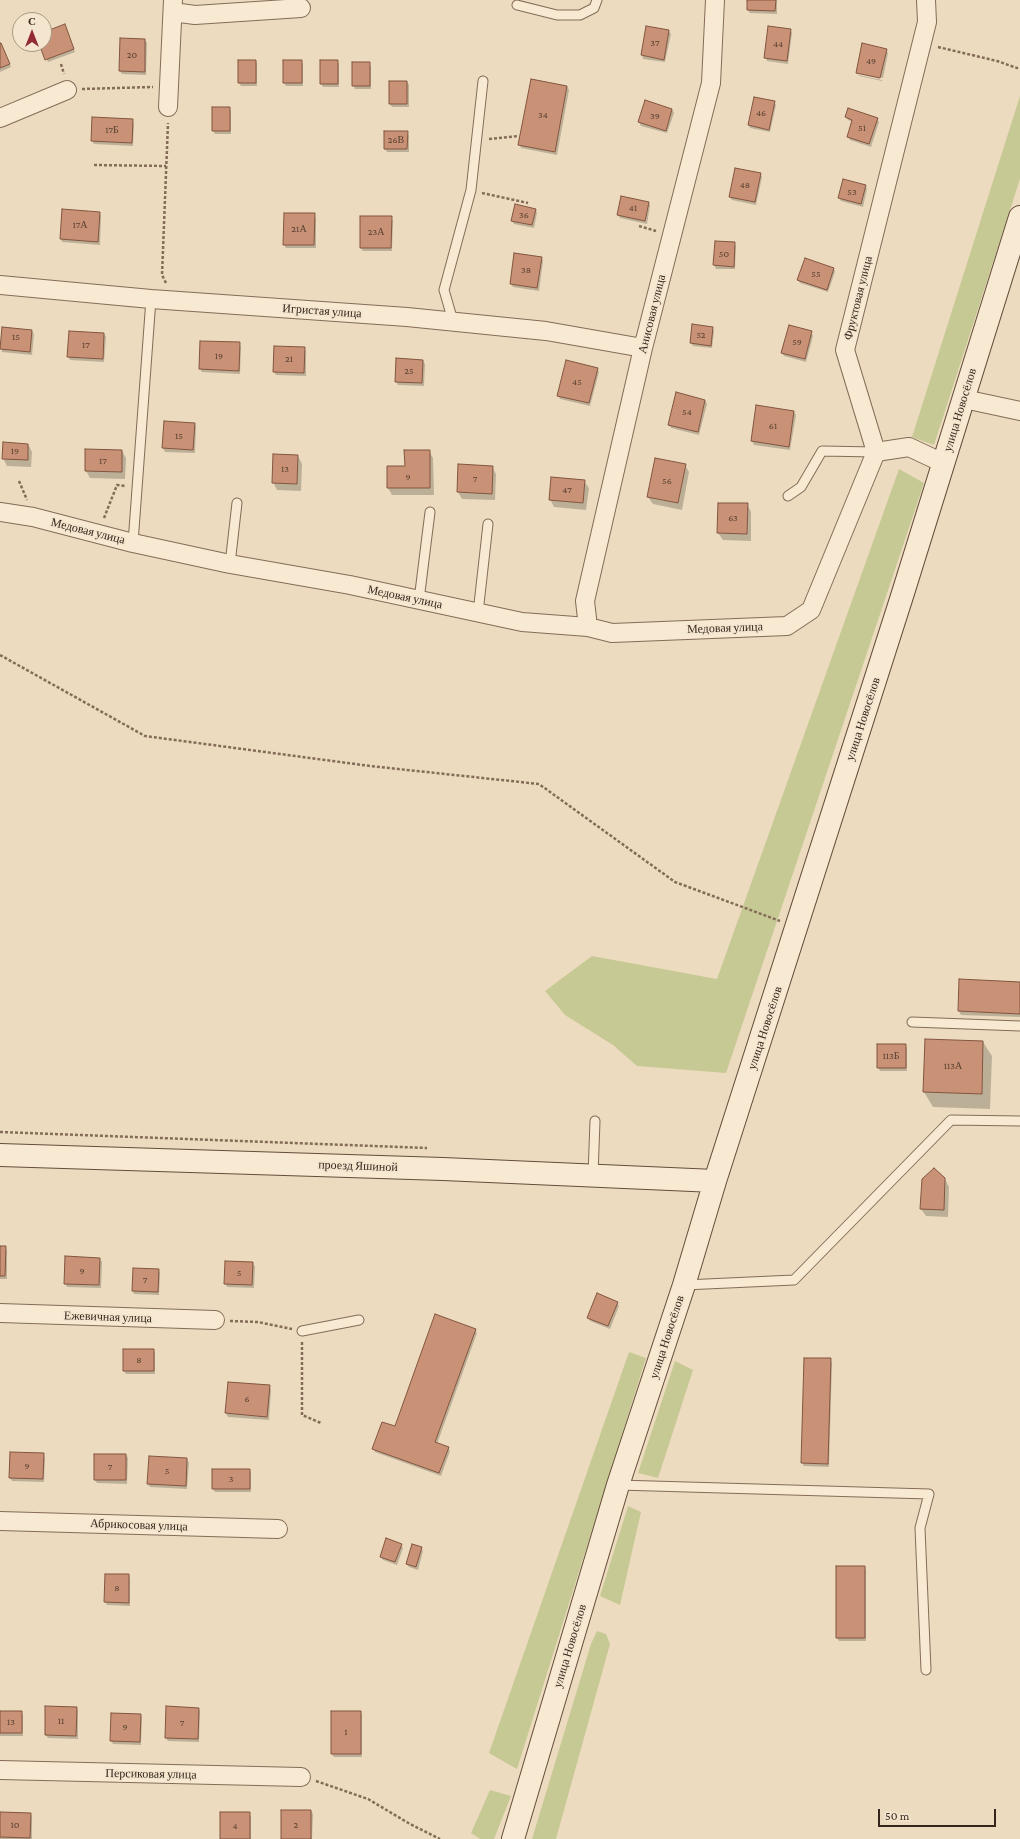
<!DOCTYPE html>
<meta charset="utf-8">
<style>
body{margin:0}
#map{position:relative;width:1020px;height:1839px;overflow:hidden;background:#ecdbbf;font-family:"Crimson Pro",serif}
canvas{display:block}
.north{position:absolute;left:12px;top:12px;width:40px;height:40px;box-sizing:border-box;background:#f4e6ce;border:1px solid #a79987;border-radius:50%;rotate:0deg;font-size:11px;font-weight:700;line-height:16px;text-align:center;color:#34261c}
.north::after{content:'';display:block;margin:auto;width:14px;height:18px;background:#912a32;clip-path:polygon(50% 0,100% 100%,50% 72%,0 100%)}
.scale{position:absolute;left:878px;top:1809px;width:118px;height:18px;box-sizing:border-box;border:2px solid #34261c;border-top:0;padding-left:5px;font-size:12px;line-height:14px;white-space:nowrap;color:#34261c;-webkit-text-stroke:3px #f4e6ce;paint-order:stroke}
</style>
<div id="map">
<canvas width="1020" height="1839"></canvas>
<div class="north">С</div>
<div class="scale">50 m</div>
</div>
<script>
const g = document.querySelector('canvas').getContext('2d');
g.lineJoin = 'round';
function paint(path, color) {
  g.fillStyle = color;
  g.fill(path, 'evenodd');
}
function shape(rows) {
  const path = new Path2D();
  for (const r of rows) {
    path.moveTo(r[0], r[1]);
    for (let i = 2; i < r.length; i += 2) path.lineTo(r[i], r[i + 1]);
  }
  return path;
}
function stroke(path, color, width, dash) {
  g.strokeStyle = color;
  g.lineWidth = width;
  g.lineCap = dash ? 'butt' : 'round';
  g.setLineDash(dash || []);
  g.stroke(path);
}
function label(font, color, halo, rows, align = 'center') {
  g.font = font + ' "Crimson Pro",serif';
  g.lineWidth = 3.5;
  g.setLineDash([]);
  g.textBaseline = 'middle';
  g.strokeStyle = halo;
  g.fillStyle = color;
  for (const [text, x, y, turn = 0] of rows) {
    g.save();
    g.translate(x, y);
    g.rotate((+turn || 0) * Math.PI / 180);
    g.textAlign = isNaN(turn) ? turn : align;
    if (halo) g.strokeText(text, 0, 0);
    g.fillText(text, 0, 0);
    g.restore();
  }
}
const green = shape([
 [1020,96,1020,179,934,445,912,437],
 [899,469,924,483,726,1073,637,1066,613,1045,565,1015,545,991,592,956,717,979],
 [629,1352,646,1358,517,1769,489,1753],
 [675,1361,693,1370,658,1478,638,1473],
 [628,1506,641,1512,620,1605,600,1596],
 [597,1631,606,1634,610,1644,556,1839,532,1839,591,1644],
 [490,1790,511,1796,494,1839,480,1839,471,1833]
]);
const shadow = shape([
 [748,0,777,0,777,14,750,13,748,10],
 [647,27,669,31,671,34,665,62,643,59,642,55],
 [66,28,75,52,48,62,40,44,44,44,44,33],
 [790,30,792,33,788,64,767,61,766,58],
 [121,39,145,40,147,43,146,75,122,74,120,71],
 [1,44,11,67,0,72,0,45],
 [886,50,888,53,883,78,858,73,858,75,882,80,882,81,859,76,857,73],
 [256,61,257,64,257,86,241,86,239,83],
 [301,61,303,64,303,86,286,86,284,83],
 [337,61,339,64,339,87,323,87,321,83],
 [369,63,371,67,371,89,355,89,353,85],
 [407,82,409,85,409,107,392,107,390,104],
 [567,86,569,90,557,155,521,148,520,145],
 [774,102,776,105,770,132,750,128,749,125],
 [229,108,231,111,231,134,215,134,213,130],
 [672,109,674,113,667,133,641,126,639,122],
 [846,117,877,119,879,122,871,147,850,140,848,137,853,122,848,120],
 [132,120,134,124,133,146,94,144,92,141],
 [407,132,409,136,409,152,387,152,385,149],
 [760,174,762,177,756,205,732,200,730,197],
 [865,186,867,189,863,207,841,201,839,198],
 [649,202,650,206,647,224,620,218,618,215],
 [536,210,537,213,534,228,514,224,512,221],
 [100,213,101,216,100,245,62,242,61,239],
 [314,214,316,218,316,248,286,248,284,245],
 [391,217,393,221,392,251,363,251,361,248],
 [715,242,734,243,736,246,735,269,716,269,714,265],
 [515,254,541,257,543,261,539,291,513,287,511,284],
 [834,269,835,272,828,292,800,283,798,280],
 [712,328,714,331,712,348,693,346,691,343],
 [32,331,34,334,32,355,2,352,1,348],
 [811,332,813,336,806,362,784,356,782,353],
 [104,334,106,337,104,362,70,360,68,356],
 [201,342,239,343,241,347,240,374,202,372,200,369],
 [304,348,306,351,306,376,276,375,274,372],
 [423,361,425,364,424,386,398,385,396,381],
 [597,369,599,372,590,406,560,399,558,395],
 [705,400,707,404,699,435,671,428,669,425],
 [757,406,794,412,796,415,790,450,754,445,752,441],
 [165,422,195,424,196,427,195,453,165,452,163,448],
 [28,444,32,452,31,467,7,466,3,458],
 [122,451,126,458,125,479,90,478,86,471],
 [429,451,433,458,434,495,392,495,388,488,388,467,406,467],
 [298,456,302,464,301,491,277,490,273,482],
 [685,465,689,472,682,510,653,504,648,497],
 [492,467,496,474,495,500,462,499,458,492],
 [584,481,589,488,586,510,554,507,550,499],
 [747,504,751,512,751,541,723,540,718,533],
 [960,980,1020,983,1020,1017,961,1015,959,1011],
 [926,1040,983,1042,992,1056,990,1109,933,1107,924,1092],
 [905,1045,907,1048,907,1071,880,1071,878,1067],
 [945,1179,949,1187,948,1217,926,1216,921,1209],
 [0,1247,5,1247,7,1250,7,1279,0,1279],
 [100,1259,102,1262,101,1288,67,1287,65,1283],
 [253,1263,255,1267,254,1288,227,1287,225,1283],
 [158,1270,160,1273,159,1295,134,1294,133,1291],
 [617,1302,619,1306,610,1329,590,1321,588,1318],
 [475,1330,477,1333,437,1444,448,1448,450,1451,441,1476,375,1452,373,1449,395,1428],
 [153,1350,155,1353,155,1374,126,1374,124,1371],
 [830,1359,832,1363,829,1467,804,1466,802,1463],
 [228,1383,269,1386,271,1390,269,1420,228,1417,226,1413],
 [43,1454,45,1458,44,1482,12,1481,10,1478],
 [126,1455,128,1458,127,1484,97,1483,95,1480],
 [187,1459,189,1463,187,1489,150,1487,148,1484],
 [250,1470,251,1474,251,1492,215,1492,213,1488],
 [401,1545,403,1548,397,1565,383,1560,381,1557],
 [421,1548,423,1551,418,1570,409,1567,407,1564],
 [864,1567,866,1570,866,1641,839,1641,837,1638],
 [129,1575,130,1579,130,1606,107,1605,105,1602],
 [76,1708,78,1711,78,1739,48,1738,46,1735],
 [198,1708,200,1712,199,1742,168,1741,166,1738],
 [0,1712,21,1712,23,1715,23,1736,0,1736],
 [360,1712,362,1715,362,1757,334,1757,332,1754],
 [141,1715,142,1718,141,1745,113,1744,111,1740],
 [311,1811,313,1814,312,1839,282,1839],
 [0,1813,31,1814,32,1818,32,1839,0,1839],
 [249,1813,251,1817,251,1839,221,1839]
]);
const building = shape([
 [747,0,776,0,775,11,747,10,747,0],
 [65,24,74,49,45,60,39,44,44,44,44,32,65,24],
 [646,26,669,30,664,60,641,55,646,26],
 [768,26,791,29,787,61,764,58,768,26],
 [120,38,145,39,145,72,119,71,120,38],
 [0,43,1,43,10,64,0,68,0,43],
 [862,43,887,49,880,78,856,73,862,43],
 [238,60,256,60,256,83,238,83,238,60],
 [283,60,302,60,302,83,283,83,283,60],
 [320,60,338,60,338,84,320,84,320,60],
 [352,62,370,62,370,86,352,86,352,62],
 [531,79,567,86,555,152,518,145,531,79],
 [389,81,407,81,407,104,389,104,389,81],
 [754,97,775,101,769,130,748,125,754,97],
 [645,100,672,109,666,131,638,122,645,100],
 [212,107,230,107,230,131,212,131,212,107],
 [848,108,878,118,869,144,847,137,852,120,845,117,848,108],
 [92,117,133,119,132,143,91,141,92,117],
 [384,131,408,131,407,149,384,149,384,131],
 [735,168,761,173,755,202,729,197,735,168],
 [843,179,866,185,861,204,838,198,843,179],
 [621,196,649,202,645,221,617,215,621,196],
 [515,204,536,209,532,225,511,221,515,204],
 [62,209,100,212,98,242,60,239,62,209],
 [284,213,315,213,314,245,283,245,284,213],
 [360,216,392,216,391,248,360,248,360,216],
 [715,241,735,242,734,267,713,265,715,241],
 [514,253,542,257,537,288,510,284,514,253],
 [805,258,834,268,827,290,797,280,805,258],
 [692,324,713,327,711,346,690,343,692,324],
 [789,325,812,331,805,359,781,353,789,325],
 [2,327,32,330,30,352,0,349,2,327],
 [69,331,104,333,103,359,67,357,69,331],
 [200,341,240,342,239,371,199,369,200,341],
 [274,346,305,347,304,373,273,372,274,346],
 [396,358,423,360,422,383,395,382,396,358],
 [566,360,598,368,589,403,557,396,566,360],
 [676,392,705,400,698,432,668,425,676,392],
 [756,405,794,411,789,447,751,441,756,405],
 [164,421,195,423,193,450,162,448,164,421],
 [3,442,28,444,28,460,2,459,3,442],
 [85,449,122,450,122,472,85,471,85,449],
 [404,450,430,450,430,488,387,488,387,466,405,466,404,450],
 [273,454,298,455,297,484,272,483,273,454],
 [655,458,686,464,678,503,647,497,655,458],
 [458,464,493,466,492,494,457,492,458,464],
 [551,477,585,480,583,503,549,500,551,477],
 [718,503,748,503,747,534,717,533,718,503],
 [959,979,1020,982,1020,1014,958,1011,959,979],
 [925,1039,983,1041,982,1094,923,1092,925,1039],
 [877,1044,906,1044,906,1068,877,1068,877,1044],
 [934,1168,945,1178,944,1210,920,1209,922,1179,934,1168],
 [0,1246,6,1246,5,1276,0,1276,0,1246],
 [65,1256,100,1258,99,1285,64,1284,65,1256],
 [225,1261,253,1262,252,1285,224,1284,225,1261],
 [133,1268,159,1269,158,1292,132,1291,133,1268],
 [597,1293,618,1302,608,1326,587,1318,597,1293],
 [435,1314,476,1329,435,1442,449,1447,439,1473,372,1449,382,1422,395,1426,435,1314],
 [123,1349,154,1349,154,1371,123,1371,123,1349],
 [804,1358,831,1358,828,1464,801,1463,804,1358],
 [228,1382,270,1385,267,1417,225,1413,228,1382],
 [10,1452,44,1453,43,1479,9,1478,10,1452],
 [94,1454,126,1454,126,1480,94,1480,94,1454],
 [149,1456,187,1458,186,1486,147,1484,149,1456],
 [212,1469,250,1469,250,1489,212,1489,212,1469],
 [386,1538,402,1544,395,1562,380,1557,386,1538],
 [412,1544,422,1547,416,1567,406,1564,412,1544],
 [836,1566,865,1566,865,1638,836,1638,836,1566],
 [105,1574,129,1574,129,1603,104,1602,105,1574],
 [45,1706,77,1707,76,1736,45,1735,45,1706],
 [166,1706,199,1708,198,1739,165,1738,166,1706],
 [0,1711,22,1711,22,1733,0,1733,0,1711],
 [331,1711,361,1711,361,1754,331,1754,331,1711],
 [111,1713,141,1714,140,1742,110,1741,111,1713],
 [281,1810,311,1810,311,1839,281,1839,281,1810],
 [0,1812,31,1813,30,1838,0,1837,0,1812],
 [220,1812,250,1812,250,1839,220,1839,220,1812]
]);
const path = shape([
 [938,47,997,61,1020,69],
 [61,64,64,74],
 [82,89,153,87],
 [489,139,518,136],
 [94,165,166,166],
 [482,193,528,203],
 [639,226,656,231],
 [166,283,162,275,168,123],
 [19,481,27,500],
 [104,518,117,485,125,486],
 [0,655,145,736,370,766,539,784,675,882,780,921],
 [0,1132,427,1148],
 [230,1321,258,1322,292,1329],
 [302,1342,302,1415,321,1423],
 [316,1781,368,1799,410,1824,440,1839]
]);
const lane = shape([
 [517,5,557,15,580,15,594,8,597,0],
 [453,321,444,290,471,190,483,81],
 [788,496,801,487,822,451,876,452],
 [133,543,151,299],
 [230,564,237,503],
 [419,600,430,512],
 [478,613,488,524],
 [912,1022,1020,1026],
 [593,1175,595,1121],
 [684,1285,794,1280,951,1120,1020,1121],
 [302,1331,359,1320],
 [618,1485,929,1494,920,1528,926,1670]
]);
const street = shape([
 [173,12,195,15,301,8],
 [168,107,173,0],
 [0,118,67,90],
 [0,285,151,299,407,317,546,331,643,348],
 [964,399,1020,411],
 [876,452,909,447,943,463],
 [0,512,33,517,133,543,230,564,350,585,522,622,588,627,612,633,787,626,811,610,876,452,845,350,927,22,926,0],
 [588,627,585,601,643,348,711,83,715,0],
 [0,1313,215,1320],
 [0,1521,278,1529],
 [0,1770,301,1777]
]);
const secondary = shape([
 [0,1155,443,1169,715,1181],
 [513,1839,618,1485,684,1285,715,1181,903,593,1020,217]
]);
const numberNames = [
 ["37",655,43],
 ["44",778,44],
 ["20",132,55],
 ["49",871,61],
 ["46",761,113],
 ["34",543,115],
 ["39",655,116],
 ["51",862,128],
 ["17Б",112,130],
 ["26В",396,140],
 ["48",745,185],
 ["53",852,192],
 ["41",633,208],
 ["36",524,215],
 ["17А",80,225],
 ["21А",299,229],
 ["23А",376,232],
 ["50",724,254],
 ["38",526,270],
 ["55",816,274],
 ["52",701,335],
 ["15",16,337],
 ["59",797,342],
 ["17",86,345],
 ["19",219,356],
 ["21",289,359],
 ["25",409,371],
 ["45",577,382],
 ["54",687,412],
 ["61",773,426],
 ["15",179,436],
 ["19",15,451],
 ["17",103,461],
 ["13",285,469],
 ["9",408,477],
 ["7",475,479],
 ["56",667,481],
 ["47",567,490],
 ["63",733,518],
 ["113Б",891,1056],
 ["113А",953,1066],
 ["9",82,1271],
 ["5",239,1273],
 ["7",145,1280],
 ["8",139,1360],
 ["6",247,1399],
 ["9",27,1466],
 ["7",110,1467],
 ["5",167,1471],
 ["3",231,1479],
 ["8",117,1588],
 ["11",61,1721],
 ["13",11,1722],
 ["7",182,1723],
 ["9",125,1727],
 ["1",346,1732],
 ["10",15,1825],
 ["2",296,1825],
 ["4",235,1826]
];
const streetNames = [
 ["Фруктовая улица",858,298,-76],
 ["Игристая улица",322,311,4],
 ["Анисовая улица",652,314,-76],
 ["улица Новосёлов",960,410,-73],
 ["Медовая улица",88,531,14],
 ["Медовая улица",405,597,12],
 ["Медовая улица",725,628,-2],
 ["улица Новосёлов",863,719,-72],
 ["улица Новосёлов",765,1028,-72],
 ["проезд Яшиной",358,1166,2],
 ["Ежевичная улица",108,1317,2],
 ["улица Новосёлов",667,1337,-72],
 ["Абрикосовая улица",139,1525,2],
 ["улица Новосёлов",570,1646,-73],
 ["Персиковая улица",151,1774,1]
];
paint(green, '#c7c994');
paint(shadow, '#0003');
paint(building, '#c99276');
stroke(building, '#82553f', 1);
stroke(lane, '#846c58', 11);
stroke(street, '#846c58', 20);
stroke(secondary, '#654d3b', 24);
stroke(path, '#846c58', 2.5, [3, 2]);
stroke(lane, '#f7e9d2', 9);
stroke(street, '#f7e9d2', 18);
stroke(secondary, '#f7e9d2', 22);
label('10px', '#594132', null, numberNames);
label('12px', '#34261c', '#f4e6ce', streetNames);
</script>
